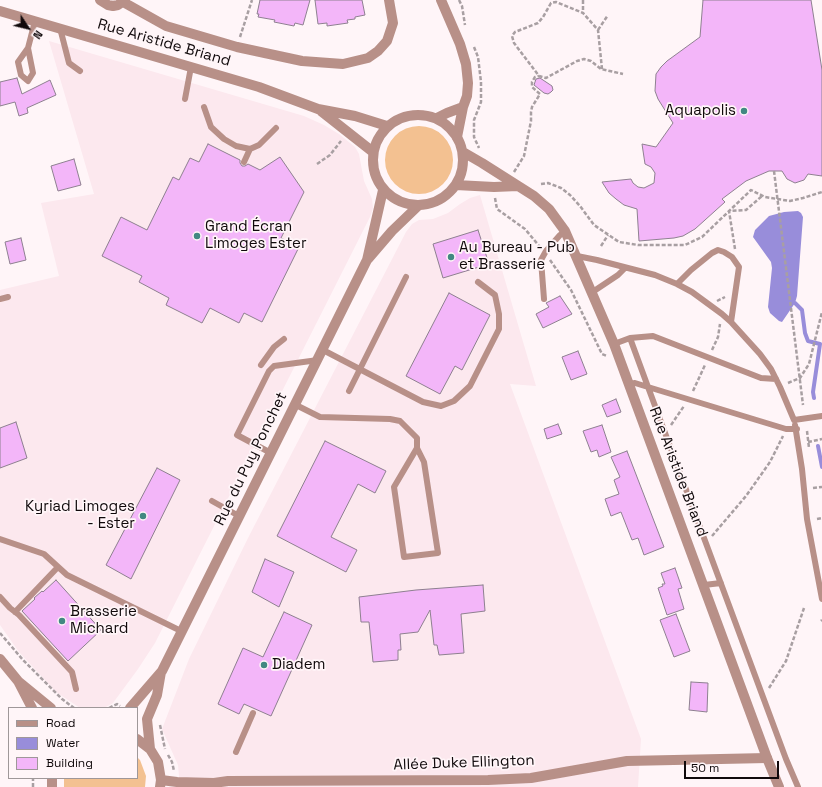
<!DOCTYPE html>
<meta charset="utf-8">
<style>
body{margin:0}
#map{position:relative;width:822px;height:787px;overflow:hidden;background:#fff5f8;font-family:"Space Grotesk",sans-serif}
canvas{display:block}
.legend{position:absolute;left:8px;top:707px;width:130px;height:72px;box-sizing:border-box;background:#fff5f8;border:1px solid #9f9799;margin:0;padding:5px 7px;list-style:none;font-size:12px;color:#10090b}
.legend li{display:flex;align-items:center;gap:8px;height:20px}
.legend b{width:20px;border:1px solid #9f9799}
.north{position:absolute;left:8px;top:8px;width:40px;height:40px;-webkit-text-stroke:3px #fff5f8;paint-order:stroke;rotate:125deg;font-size:11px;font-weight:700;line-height:16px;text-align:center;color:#10090b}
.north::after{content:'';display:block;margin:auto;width:14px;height:18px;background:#10090b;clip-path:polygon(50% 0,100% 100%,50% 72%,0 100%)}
.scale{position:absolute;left:684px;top:761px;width:95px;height:18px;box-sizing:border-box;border:2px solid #10090b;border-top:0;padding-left:5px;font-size:12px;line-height:14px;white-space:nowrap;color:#10090b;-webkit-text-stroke:3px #fff5f8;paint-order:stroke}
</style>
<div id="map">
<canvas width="822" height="787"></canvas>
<ul class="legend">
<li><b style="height:5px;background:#b89088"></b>Road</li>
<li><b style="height:11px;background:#988dda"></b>Water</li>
<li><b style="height:11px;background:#f3b6f9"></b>Building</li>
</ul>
<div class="north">N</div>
<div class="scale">50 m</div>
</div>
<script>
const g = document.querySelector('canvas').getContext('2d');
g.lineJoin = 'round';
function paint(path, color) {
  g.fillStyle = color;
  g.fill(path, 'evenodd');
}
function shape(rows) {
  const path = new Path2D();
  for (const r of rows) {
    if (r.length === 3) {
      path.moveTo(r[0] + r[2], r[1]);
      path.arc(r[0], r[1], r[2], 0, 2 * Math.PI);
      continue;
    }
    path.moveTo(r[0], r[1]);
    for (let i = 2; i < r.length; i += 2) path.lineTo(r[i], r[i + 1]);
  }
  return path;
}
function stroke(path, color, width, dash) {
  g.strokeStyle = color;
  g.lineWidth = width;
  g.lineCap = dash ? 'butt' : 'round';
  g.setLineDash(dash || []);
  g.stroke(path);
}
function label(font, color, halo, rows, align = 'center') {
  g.font = font + ' "Space Grotesk",sans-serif';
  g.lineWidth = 3.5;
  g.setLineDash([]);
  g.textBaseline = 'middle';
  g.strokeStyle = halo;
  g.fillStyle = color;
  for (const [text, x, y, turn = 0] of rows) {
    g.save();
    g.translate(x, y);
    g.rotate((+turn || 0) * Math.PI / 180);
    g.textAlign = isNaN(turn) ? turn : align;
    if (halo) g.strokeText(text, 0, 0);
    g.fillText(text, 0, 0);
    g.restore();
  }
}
const built = shape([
 [49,41,304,116,324,125,339,134,355,147,359,154,364,181,372,199,373,208,370,217,155,643,138,669,113,703,104,708,80,708,56,692,19,652,0,625,0,290,59,276,41,203,94,194],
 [480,195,536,386,510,384,641,739,638,787,180,787,178,765,162,729,189,659,248,538,406,232,412,224,419,220,433,219,448,213,460,204,470,198]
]);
const green = shape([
 [419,160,34],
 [137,757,140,760,146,776,145,787,64,787,64,778,137,778]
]);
const water = shape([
 [798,211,801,213,803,217,797,296,795,303,782,322,779,321,770,313,768,307,772,268,771,262,753,237,755,230,769,216,784,212]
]);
const stream = shape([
 [795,303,802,310,805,333,808,341,820,344,813,392,814,398],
 [818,446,822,467]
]);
const building = shape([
 [260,0,310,0,303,25,295,23,294,26,274,22,275,20,258,17,259,14,257,14,260,0],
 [315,0,362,0,365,15,355,17,355,19,347,20,348,23,327,26,327,23,318,24,315,0],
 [703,0,811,0,822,70,822,176,808,174,804,180,795,183,787,179,782,171,769,171,746,181,722,199,725,202,695,229,683,236,674,238,639,241,637,209,624,205,616,199,609,193,602,182,631,179,633,183,638,187,644,188,654,183,655,173,651,167,645,164,642,144,656,147,673,123,658,99,655,91,656,74,661,67,667,61,700,37,703,0],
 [17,78,22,94,50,80,56,95,27,108,28,113,19,116,15,102,0,106,0,82,17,78],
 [540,78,552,86,553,90,551,92,548,94,544,93,534,85,536,79,540,78],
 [208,144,240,160,240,163,242,166,245,166,248,164,260,170,280,157,304,192,281,238,299,247,262,322,244,313,239,323,210,308,202,323,166,305,169,298,139,282,142,276,102,256,121,217,147,230,173,177,179,180,190,158,199,162,208,144],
 [74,159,81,185,58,191,51,166,74,159],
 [478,230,489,264,443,278,433,244,478,230],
 [21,238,26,260,10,264,5,242,21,238],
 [449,293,490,315,462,370,455,366,440,394,406,376,449,293],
 [560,296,572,314,543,328,536,314,549,307,546,303,560,296],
 [578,351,587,374,571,380,562,357,578,351],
 [616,399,621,412,607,417,602,405,616,399],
 [16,422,27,458,0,468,0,428,16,422],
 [558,424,562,434,547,439,544,429,558,424],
 [602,425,611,452,599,457,597,450,591,452,583,431,602,425],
 [325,441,386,471,375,493,358,484,331,537,357,550,346,572,277,536,325,441],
 [627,451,664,547,644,555,638,538,632,540,621,512,611,516,605,499,619,494,614,480,620,477,611,457,627,451],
 [157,468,180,480,131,579,106,565,157,468],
 [265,559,294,572,279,607,252,592,265,559],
 [675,568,682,588,678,589,684,609,667,615,658,588,663,586,662,584,665,584,661,573,675,568],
 [56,580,101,630,68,661,22,611,35,599,34,598,42,591,43,592,56,580],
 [483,585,485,611,461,614,464,653,439,655,437,645,434,645,430,610,418,632,400,634,401,650,398,650,398,660,373,662,369,622,361,622,359,597,416,590,483,585],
 [284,612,312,625,271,716,244,704,239,714,218,704,243,648,263,657,284,612],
 [676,614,690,651,674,657,660,620,676,614],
 [691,682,708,683,707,712,689,710,691,682]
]);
const path = shape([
 [459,0,462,6,465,25],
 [583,0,583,13],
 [598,30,608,15],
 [240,37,252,0],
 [474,47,478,57,481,82,481,102,474,120,474,137,479,148],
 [602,69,598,30,583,13,556,2,551,3,543,17,538,23,515,32,512,36,514,43,539,76,546,78,577,61,584,59,591,61,601,69,623,74],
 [317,164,330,155,341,141],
 [774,171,803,405],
 [514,172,524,156,531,121,531,112,532,107,540,94,532,87,532,82,535,77,539,76],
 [541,184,548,183,561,188,570,195,580,206,594,225,619,242,638,245,685,245,702,237,751,190,765,197,790,201,803,198,822,192],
 [495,198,497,209,525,229,540,247],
 [601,246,608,235],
 [735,249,729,211,746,210,762,196],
 [550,260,571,290,602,354,607,356],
 [717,301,725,297],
 [712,350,718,337,720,324],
 [788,383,800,378,809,364,822,312],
 [693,391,705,365],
 [671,425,684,406],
 [807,431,809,448],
 [808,442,822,439],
 [813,488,822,487],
 [817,519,822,518],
 [712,536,746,496,770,462,783,436],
 [821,621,822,620],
 [0,633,23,660,62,699,74,708],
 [769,688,786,661,804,608],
 [109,708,117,704,120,706],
 [160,725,165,749],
 [168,755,172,762,174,771],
 [33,787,33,778]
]);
const service = shape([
 [60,28,69,63,80,71],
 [28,48,18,62,21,75,28,81,33,73,28,48,35,21],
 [185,99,191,67],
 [204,107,211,127,224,139,236,146,250,149,259,145,276,128],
 [244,162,250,149],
 [577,256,597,260,655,275,677,284,692,292,722,314,731,322,760,354,771,369,780,387,794,420,822,416],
 [677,284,691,270,712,253,718,250,724,252,732,257,739,267,731,322],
 [591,293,618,275,625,268],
 [0,299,8,297],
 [544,299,541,260,546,251,560,235,565,231],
 [630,338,648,387],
 [614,344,630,338,653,336,761,378,776,379],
 [323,350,423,402,441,406,454,401,470,386,499,329,499,314,495,295,478,282],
 [261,365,274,347,284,339],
 [629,384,635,383,648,387],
 [349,391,406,277],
 [294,404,320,417,390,419,400,421,417,438,417,448,424,462,438,553,404,557,394,487,417,448],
 [795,425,802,469,807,519,822,599],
 [797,429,786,429,648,387,786,759,798,787],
 [271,453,237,435,269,371,274,366,318,360],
 [212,501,239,516],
 [0,539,44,554,67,575,181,631],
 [704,585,721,583],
 [0,597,10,608,19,615,72,672,76,689],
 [15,612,58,567],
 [236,752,253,713]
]);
const minor = shape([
 [100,0,108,5,113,6,118,5,125,0],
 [441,0,460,44,466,64,468,83,467,96,463,107,457,137],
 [123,2,166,26,237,47,302,61,343,64,368,58,378,51,387,41,393,23,389,0],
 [437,118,447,113,463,107],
 [368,259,392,231,418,206],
 [0,659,18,681],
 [32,708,18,681,51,708],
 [130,708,162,671,367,260,383,190],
 [137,739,150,749,158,762,161,780,160,787],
 [150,749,147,719,157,695,161,672],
 [52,778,52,787],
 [161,780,177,782,214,783,228,781,488,780,531,778,627,761,767,758]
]);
const tertiary = shape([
 [0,11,259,87,318,109,355,116,387,126],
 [321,111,373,152],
 [418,160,45],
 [463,152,482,163,534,196,549,209,565,231,614,344,767,758,779,787],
 [456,185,494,187,518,186]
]);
const markers = [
 [744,111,4,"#418882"],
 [197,236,4,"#418882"],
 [451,257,4,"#418882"],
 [143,516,4,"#418882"],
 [62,621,4,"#418882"],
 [264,665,4,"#418882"]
];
const streetNames = [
 ["Rue Aristide Briand",164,43,16],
 ["Rue du Puy Ponchet",251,459,-64],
 ["Rue Aristide Briand",678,472,69],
 ["Allée Duke Ellington",464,763,-2]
];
const poiNames = [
 ["Aquapolis",736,111,"right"],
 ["Grand Écran",205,227],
 ["Limoges Ester",205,244],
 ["Au Bureau - Pub",459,248],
 ["et Brasserie",459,265],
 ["Kyriad Limoges",135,507,"right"],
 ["- Ester",135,524,"right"],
 ["Brasserie",70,612],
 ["Michard",70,629],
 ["Diadem",272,665]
];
paint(built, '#fce8ee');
paint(green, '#f3c191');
paint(water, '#988dda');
stroke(stream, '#988dda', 4);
paint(building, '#f3b6f9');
stroke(building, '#8e8090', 1);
stroke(path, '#a89fa2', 2.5, [4, 2]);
stroke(service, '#b89088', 6);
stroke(minor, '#b89088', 10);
stroke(tertiary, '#b89088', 10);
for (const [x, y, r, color] of markers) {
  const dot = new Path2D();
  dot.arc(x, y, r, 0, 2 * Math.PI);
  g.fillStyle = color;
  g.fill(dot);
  stroke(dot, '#fff5f8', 1.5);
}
label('15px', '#10090b', '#fff5f8', streetNames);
label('15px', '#10090b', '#fff5f8', poiNames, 'left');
</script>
